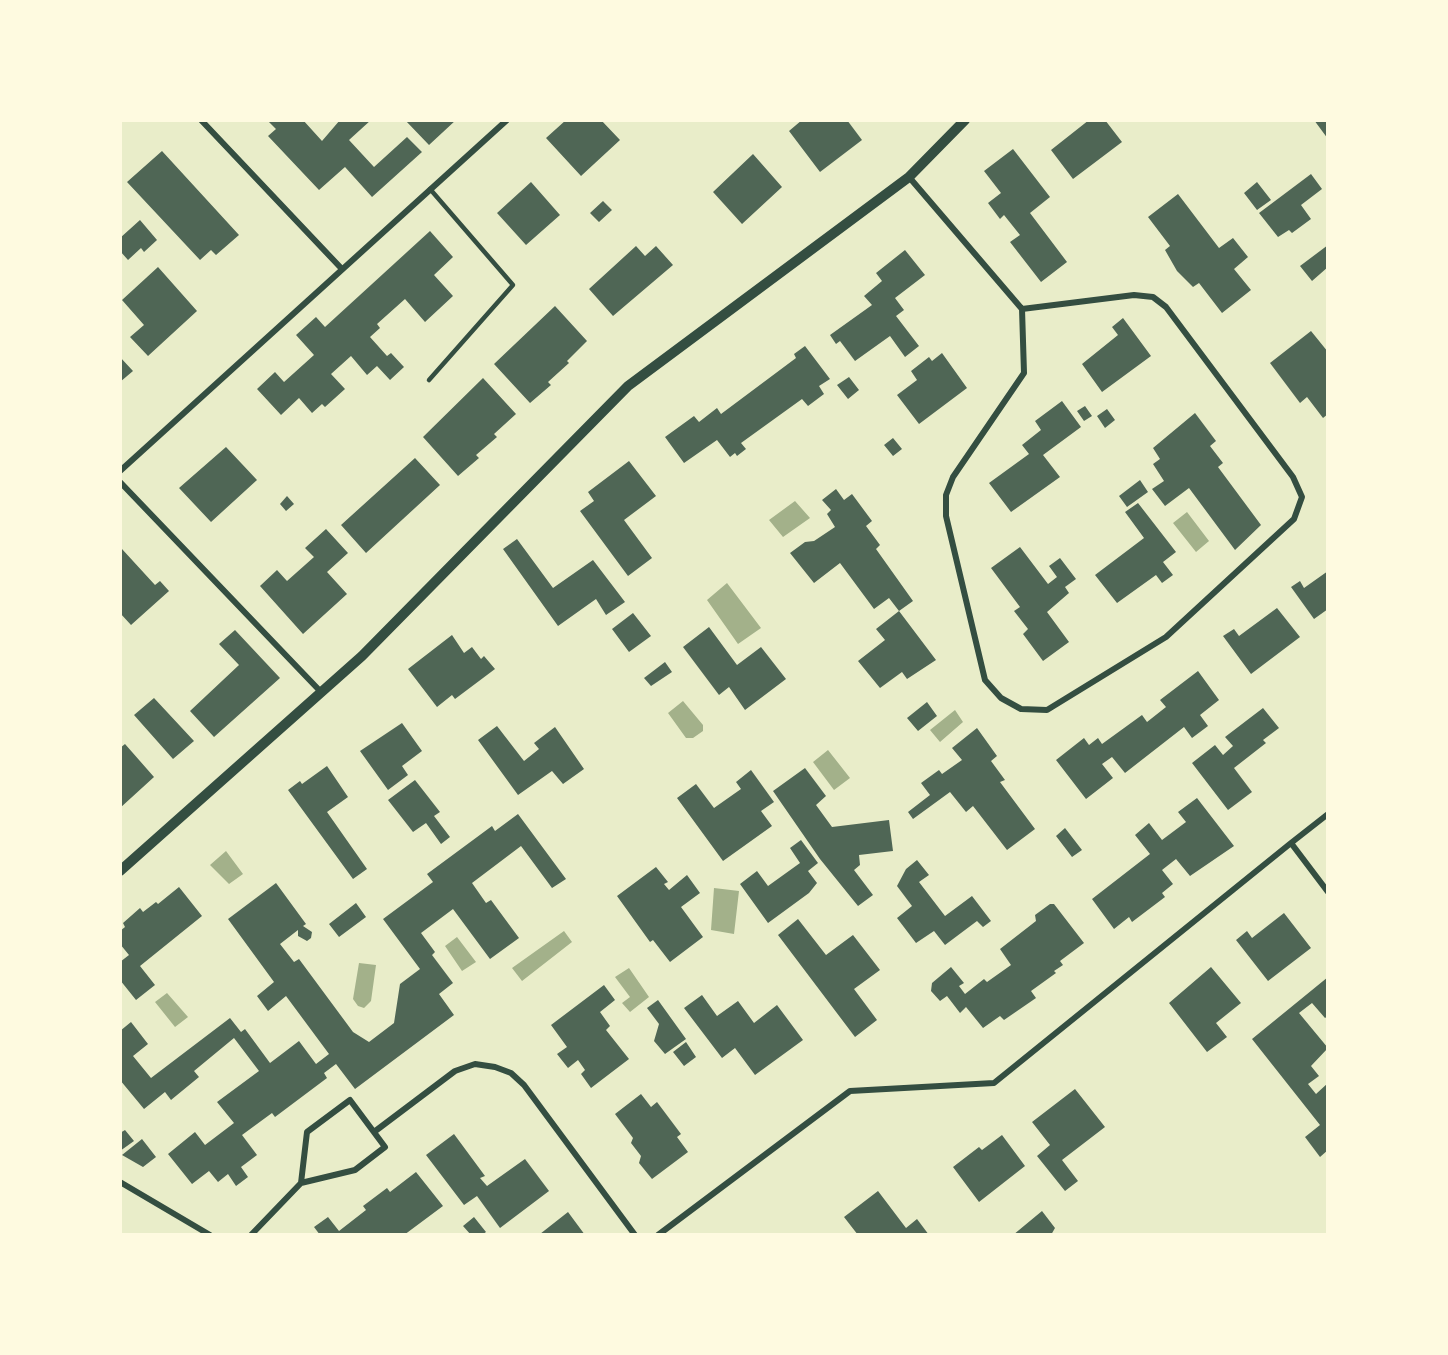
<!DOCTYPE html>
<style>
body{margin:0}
#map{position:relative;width:1448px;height:1355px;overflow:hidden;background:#e9edc9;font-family:Overpass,sans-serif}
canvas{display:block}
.frame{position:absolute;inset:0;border:122px solid #fefae0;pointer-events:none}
</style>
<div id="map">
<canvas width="1448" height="1355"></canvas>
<div class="frame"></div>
</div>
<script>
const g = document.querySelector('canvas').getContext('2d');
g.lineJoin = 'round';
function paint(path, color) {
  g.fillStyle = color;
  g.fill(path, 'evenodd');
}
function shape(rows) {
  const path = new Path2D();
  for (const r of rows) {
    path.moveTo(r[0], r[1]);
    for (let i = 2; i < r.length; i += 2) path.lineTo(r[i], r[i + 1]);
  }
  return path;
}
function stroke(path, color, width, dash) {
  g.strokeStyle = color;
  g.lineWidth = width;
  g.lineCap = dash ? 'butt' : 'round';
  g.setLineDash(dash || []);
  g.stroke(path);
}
const water = shape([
 [795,501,810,518,783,537,769,520],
 [1187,512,1209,541,1196,552,1173,523],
 [727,583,761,628,738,644,707,600],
 [683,701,703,725,703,731,693,738,686,738,668,713],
 [955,710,963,722,940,742,930,730],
 [828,750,850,778,834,790,813,762],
 [226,851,243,874,229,884,210,865],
 [714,888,739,891,734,934,711,930],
 [564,931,572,942,522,981,512,968],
 [457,937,476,962,462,971,445,946],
 [359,963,376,965,371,1001,364,1008,358,1006,353,999],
 [629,968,649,997,630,1012,622,1003,630,997,615,977],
 [167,993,188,1017,175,1027,155,1002]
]);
const building = shape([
 [267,120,303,120,322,141,340,120,371,120,349,140,374,167,407,137,422,152,372,197,345,167,319,190,268,136,276,129],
 [405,120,456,120,429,145],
 [566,120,601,120,620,140,581,176,546,138],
 [802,120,847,120,862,140,820,172,789,131],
 [1089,120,1105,120,1122,142,1073,179,1051,150],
 [1314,120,1328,120,1328,139],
 [1013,149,1050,197,1030,213,1067,262,1041,282,1010,242,1020,235,1004,215,1000,219,988,203,1001,193,984,171],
 [162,151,239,235,216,255,211,250,200,260,127,182],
 [753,154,782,187,742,224,713,192],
 [1311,174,1322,189,1301,205,1311,219,1292,233,1289,230,1278,237,1259,213],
 [531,182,560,215,526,245,497,213],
 [1257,182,1271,200,1257,210,1244,193],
 [1178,194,1219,248,1233,238,1248,257,1234,269,1251,290,1222,313,1199,283,1193,287,1177,271,1165,250,1170,246,1148,217],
 [603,201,612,210,599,222,590,213],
 [140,220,157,240,144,252,141,248,128,260,120,251,120,238],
 [430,231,453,257,434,275,453,296,425,322,405,299,377,324,380,328,370,337,387,356,391,353,404,367,390,380,377,366,367,375,351,356,331,374,345,389,325,407,322,404,312,413,299,398,281,415,257,389,275,372,284,382,314,355,296,335,316,317,325,327],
 [1328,245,1328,267,1312,281,1300,266],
 [636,246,645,256,656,246,673,265,613,316,589,289],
 [905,250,925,275,895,298,904,310,896,316,919,346,905,357,890,336,855,361,840,341,836,344,830,335,872,305,864,296,882,281,876,273],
 [158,267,197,311,148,356,130,337,144,325,122,300],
 [555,306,587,341,567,361,569,363,548,382,551,385,530,403,494,364],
 [1123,318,1151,356,1102,392,1082,364,1118,335,1112,327],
 [1311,331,1328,352,1328,414,1323,418,1307,397,1300,403,1270,363],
 [805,346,830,379,819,386,824,394,808,406,802,399,741,443,746,449,737,456,735,453,730,457,717,440,684,463,665,437,694,416,699,422,717,408,721,414,796,358,794,354],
 [942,353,967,388,919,424,897,395,917,380,911,371,929,357,932,361],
 [120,357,133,371,120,382],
 [849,377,859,390,848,399,837,385],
 [483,378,516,414,494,434,497,437,476,455,479,458,458,476,423,437],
 [1062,401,1081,427,1043,455,1060,477,1011,512,989,483,1029,454,1022,445,1041,430,1035,421],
 [1085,406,1092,416,1084,421,1077,411],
 [1107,409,1115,420,1105,428,1097,416],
 [1195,413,1216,441,1210,446,1223,463,1218,467,1261,525,1235,550,1189,488,1165,506,1152,489,1164,481,1153,464,1160,459,1153,448],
 [893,438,902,449,893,456,884,445],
 [226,447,257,480,211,522,179,488],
 [415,458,440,485,366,553,341,525],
 [629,461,656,496,624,520,652,558,628,576,580,511,594,501,588,492],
 [1140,480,1148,492,1127,507,1119,496],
 [836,489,844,500,852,494,872,521,866,526,880,545,876,549,913,601,899,611,936,660,907,679,902,672,880,688,858,661,885,640,876,629,899,611,889,598,874,609,840,563,814,583,790,553,805,542,814,541,835,527,827,514,831,510,822,500],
 [287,496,294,504,286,511,280,504],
 [1138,503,1176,552,1163,562,1173,575,1162,583,1156,575,1117,603,1095,575,1144,538,1125,512],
 [326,529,348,553,327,572,347,594,303,634,260,586,277,570,287,581,314,557,305,548],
 [517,539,553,588,593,560,625,602,606,615,596,599,558,626,503,549],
 [1020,547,1048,584,1057,577,1049,566,1060,558,1076,579,1065,587,1069,593,1047,612,1069,642,1043,661,1023,634,1028,629,1014,611,1020,607,991,568],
 [122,549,155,585,160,581,169,591,131,625,120,613],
 [1328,571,1328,609,1314,619,1291,587,1300,581,1304,588],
 [1277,608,1300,637,1251,674,1223,636,1234,629,1239,636],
 [633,613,651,636,629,652,612,629],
 [709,627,737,665,761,647,786,679,745,710,729,687,719,695,683,647],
 [235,630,280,678,214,737,190,711,239,665,219,644],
 [452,635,464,653,472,647,481,659,484,656,495,669,455,699,452,695,437,707,408,669],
 [665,662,672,672,651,686,644,678],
 [1198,671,1219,700,1200,715,1208,726,1192,738,1184,727,1125,773,1112,757,1102,764,1113,778,1086,799,1056,760,1084,738,1089,745,1098,738,1102,744,1142,715,1147,722,1166,707,1160,700],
 [154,698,194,741,173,759,134,715],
 [927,702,937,716,918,731,907,718],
 [1263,708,1279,728,1263,740,1266,743,1234,768,1252,792,1228,810,1192,763,1215,745,1223,755,1233,746,1225,737],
 [402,723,422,751,402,766,408,775,388,790,360,751],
 [497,726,524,761,539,749,534,743,555,727,584,769,563,784,552,771,518,795,478,740],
 [977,728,997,756,991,761,1005,780,1000,782,1035,829,1007,850,973,806,966,812,950,792,913,819,908,812,930,795,921,783,939,770,942,774,962,760,952,748],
 [125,744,154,777,120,808,120,748],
 [327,766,348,797,327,812,367,869,353,879,288,790,300,781,302,784],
 [805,768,826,796,816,805,832,827,889,820,893,851,859,855,860,865,854,870,873,895,858,906,820,859,773,791],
 [751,770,774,802,761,811,772,826,723,861,677,798,696,784,714,808,741,789,736,782],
 [415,780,440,812,434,816,450,837,441,844,426,823,413,832,388,800],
 [1197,798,1234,846,1190,876,1176,859,1162,870,1173,884,1162,893,1165,897,1132,922,1129,917,1114,929,1092,899,1150,854,1135,835,1149,823,1162,840,1186,822,1178,812],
 [518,814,566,879,552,888,521,846,472,883,486,903,491,900,519,938,490,959,453,909,421,933,435,952,432,955,453,983,439,994,454,1015,355,1089,336,1064,324,1073,327,1078,275,1117,272,1113,242,1135,257,1155,241,1167,248,1177,236,1186,228,1174,218,1182,209,1171,192,1184,168,1154,195,1132,205,1145,234,1123,217,1102,259,1071,234,1038,194,1071,199,1077,171,1100,165,1092,144,1109,120,1080,120,1031,131,1022,148,1044,133,1056,151,1078,230,1018,241,1032,245,1029,270,1063,299,1041,316,1064,329,1054,286,996,268,1011,257,996,274,982,228,919,276,883,306,924,303,926,312,932,311,938,307,941,298,936,298,930,280,944,294,962,299,959,353,1032,369,1042,394,1023,400,984,420,969,383,919,433,882,427,874,492,826,495,831],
 [1065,828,1082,850,1072,857,1056,836],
 [801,840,818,863,808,871,817,883,809,893,768,923,740,884,757,871,768,886,800,863,790,848],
 [917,860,929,875,919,882,945,916,972,896,991,921,983,927,977,921,945,945,934,931,916,943,897,918,912,906,897,886,906,869],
 [656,867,668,882,664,884,669,890,687,875,700,893,681,907,703,937,670,962,653,940,650,942,617,896],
 [179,887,202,916,140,966,155,985,136,1000,120,980,120,962,129,955,120,944,120,931,125,927,123,923,140,908,143,912,156,902,158,904],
 [356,903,366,917,339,937,329,924],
 [1050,904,1054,904,1084,943,1060,961,1063,965,1054,971,1056,973,1031,991,1036,998,1004,1020,1000,1016,983,1028,966,1007,960,1013,947,996,940,1001,931,991,932,983,951,967,964,983,959,986,965,994,984,979,987,982,1011,965,1000,949,1036,921,1035,915],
 [1284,913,1311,948,1268,981,1236,940,1247,931,1252,938],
 [798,919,826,955,853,935,880,970,854,989,877,1020,855,1037,778,935],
 [1211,967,1241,1003,1216,1023,1227,1037,1207,1052,1169,1003],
 [1328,977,1328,1016,1325,1018,1312,1003,1299,1013,1328,1048,1311,1066,1319,1076,1308,1084,1316,1094,1328,1083,1328,1150,1320,1157,1305,1137,1320,1125,1252,1039],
 [604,985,615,1000,600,1012,610,1026,606,1030,629,1059,591,1088,581,1074,585,1070,578,1060,568,1068,557,1054,567,1047,551,1025],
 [702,995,717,1016,738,1001,754,1023,777,1005,803,1040,755,1075,735,1048,722,1058,684,1008],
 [658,1000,686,1039,665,1054,654,1041,659,1024,647,1008],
 [686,1042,696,1057,684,1066,673,1052],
 [1075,1089,1105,1127,1062,1160,1078,1181,1065,1191,1037,1156,1050,1145,1032,1122],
 [641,1094,651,1107,657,1102,681,1134,677,1137,688,1152,652,1179,639,1163,641,1156,631,1143,633,1138,615,1114],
 [125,1130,134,1141,120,1151,120,1133],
 [454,1134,485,1176,480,1178,487,1186,525,1159,549,1191,500,1228,477,1196,464,1205,426,1155],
 [1002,1135,1025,1166,979,1202,953,1167,979,1147,982,1150],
 [142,1139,156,1157,143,1167,122,1155],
 [416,1172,443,1206,404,1235,320,1235,314,1227,328,1217,339,1231,366,1210,363,1206,387,1188,390,1192],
 [878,1191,906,1228,917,1219,929,1235,858,1235,844,1217],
 [1042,1211,1055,1228,1051,1235,1013,1235],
 [568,1212,585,1235,541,1235,540,1234],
 [474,1217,486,1232,482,1235,471,1235,463,1226]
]);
const service = shape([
 [429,380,513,285,430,189]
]);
const minor = shape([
 [201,120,341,268],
 [909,177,1022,309,1024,373,953,477,946,495,946,516,985,680,1001,698,1021,709,1047,710,1166,637,1294,519,1302,497,1293,477,1166,307,1153,297,1134,295,1022,309],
 [120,471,507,120],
 [120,482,321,692],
 [1328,814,1291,843,1328,892],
 [374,1132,455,1071,475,1064,495,1067,511,1073,524,1085,635,1235],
 [120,1182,210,1235],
 [251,1235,301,1183,355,1170,385,1147,350,1100,307,1132,301,1183],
 [658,1235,850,1091,994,1083,1291,843]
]);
const tertiary = shape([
 [120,871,362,656,628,386,909,177,965,120]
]);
paint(water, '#a3b18a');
paint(building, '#4f6655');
stroke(service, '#344e41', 4.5);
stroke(minor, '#344e41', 6);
stroke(tertiary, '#344e41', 10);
</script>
